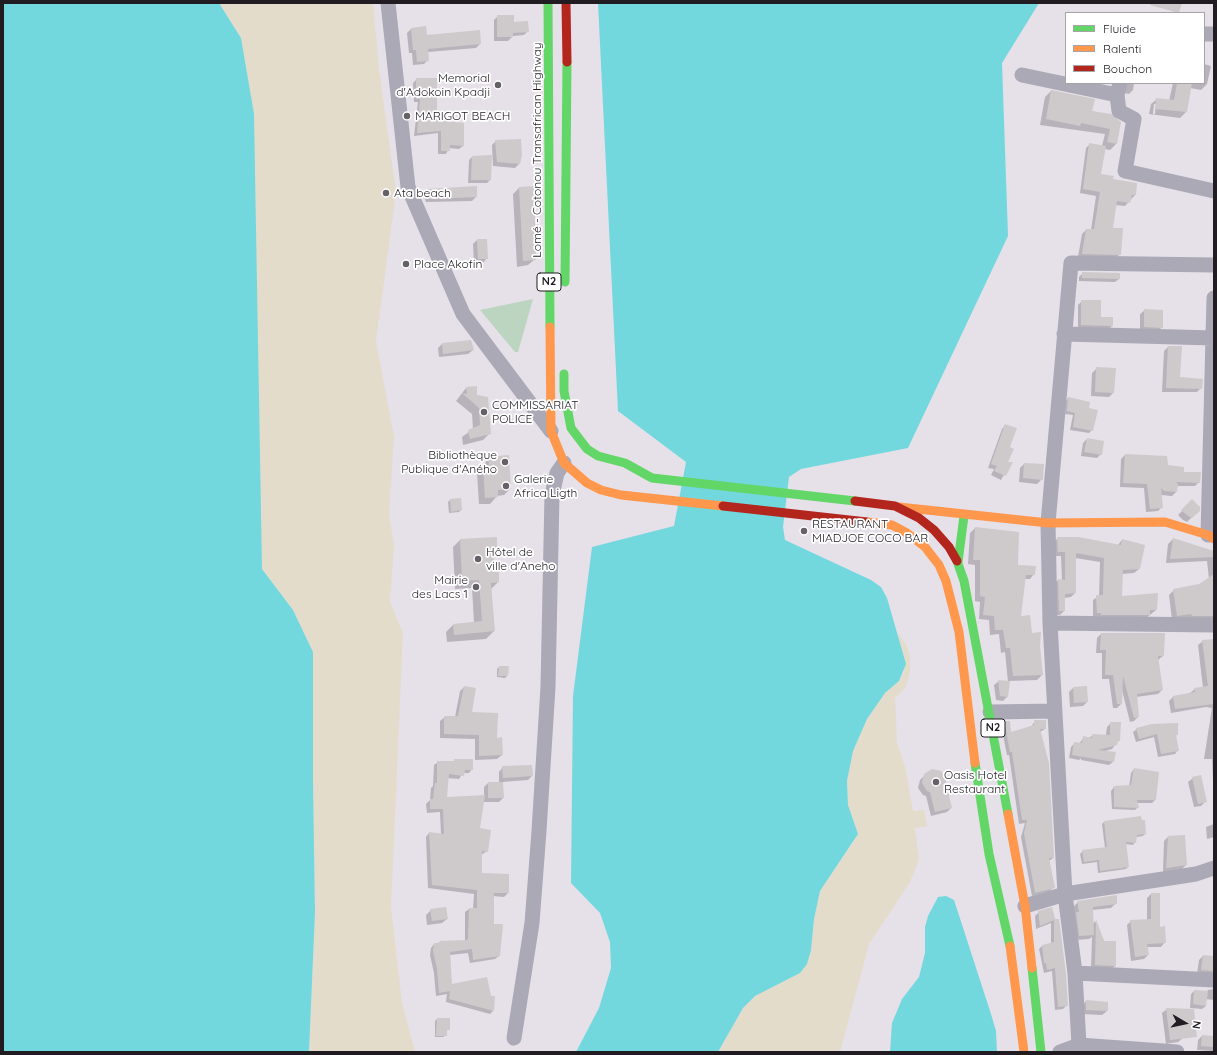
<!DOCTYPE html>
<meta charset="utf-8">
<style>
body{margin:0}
#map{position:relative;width:1217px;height:1055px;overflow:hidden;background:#e6e0e9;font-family:Quicksand,sans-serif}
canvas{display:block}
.frame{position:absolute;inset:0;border:4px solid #201c22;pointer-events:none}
.legend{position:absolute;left:1065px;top:12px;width:140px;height:72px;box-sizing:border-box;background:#fff;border:1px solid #a6a4a7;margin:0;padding:5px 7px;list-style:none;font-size:12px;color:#201c22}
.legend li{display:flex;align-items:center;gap:8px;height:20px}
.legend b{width:20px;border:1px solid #a6a4a7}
.north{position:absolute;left:1165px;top:1003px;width:40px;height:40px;-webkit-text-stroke:3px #fff;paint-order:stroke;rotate:99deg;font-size:11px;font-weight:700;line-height:16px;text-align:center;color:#201c22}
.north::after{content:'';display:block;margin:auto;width:14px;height:18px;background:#201c22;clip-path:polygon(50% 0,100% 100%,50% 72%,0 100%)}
</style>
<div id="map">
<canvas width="1217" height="1055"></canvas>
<div class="frame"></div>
<ul class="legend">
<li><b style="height:5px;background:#63d668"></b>Fluide</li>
<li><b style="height:5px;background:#ff974d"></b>Ralenti</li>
<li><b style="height:5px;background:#b3261e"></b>Bouchon</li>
</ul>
<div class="north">N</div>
</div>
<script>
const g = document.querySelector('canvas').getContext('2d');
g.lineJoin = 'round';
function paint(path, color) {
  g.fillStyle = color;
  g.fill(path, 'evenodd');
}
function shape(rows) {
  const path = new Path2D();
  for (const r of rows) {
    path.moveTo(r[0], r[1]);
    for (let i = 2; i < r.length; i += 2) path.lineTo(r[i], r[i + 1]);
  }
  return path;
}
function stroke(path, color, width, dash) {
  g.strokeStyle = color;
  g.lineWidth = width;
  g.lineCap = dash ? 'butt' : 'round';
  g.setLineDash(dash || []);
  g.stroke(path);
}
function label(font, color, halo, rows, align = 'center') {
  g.font = font + ' Quicksand,sans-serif';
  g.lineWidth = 3.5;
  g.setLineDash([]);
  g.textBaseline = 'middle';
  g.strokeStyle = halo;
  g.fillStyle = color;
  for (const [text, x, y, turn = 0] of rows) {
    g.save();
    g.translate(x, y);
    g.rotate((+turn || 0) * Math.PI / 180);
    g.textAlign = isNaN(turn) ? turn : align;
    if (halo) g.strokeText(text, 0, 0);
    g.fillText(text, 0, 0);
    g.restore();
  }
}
const green = shape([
 [533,299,518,352,515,352,480,310]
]);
const sand = shape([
 [219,3,373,3,379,69,396,193,376,341,394,437,389,514,394,545,390,602,403,633,391,907,402,1003,415,1052,309,1052,315,912,313,779,313,652,293,610,262,569,241,38],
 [897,633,906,644,910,656,910,670,908,680,905,688,895,698,897,742,905,767,913,811,924,810,927,826,915,828,919,860,910,882,869,944,840,1052,718,1052,743,1008,755,996,800,973,811,950,814,919,820,891,854,841,856,827,848,805,847,781,853,751,867,719,885,693,899,681,904,672,905,664]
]);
const water = shape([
 [3,3,219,3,241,38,254,114,262,569,293,610,313,652,313,779,315,912,309,1052,3,1052],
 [598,3,1039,3,1002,63,1008,236,908,448,801,469,789,477,783,527,785,540,871,580,881,587,887,598,906,664,899,681,885,693,867,719,853,751,847,781,848,805,858,834,820,891,814,919,811,950,807,964,800,973,755,996,743,1008,718,1052,576,1052,599,1008,611,968,610,942,600,913,571,883,573,696,592,547,674,526,686,462,618,411],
 [946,896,954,900,991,1014,996,1031,997,1052,890,1052,892,1023,902,999,919,977,925,953,925,927,928,916,938,897]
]);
const shadow = shape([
 [498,16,513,23,528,31,524,35,513,36,508,41,494,41,494,20],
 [411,29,426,36,480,44,476,48,428,52,428,60,424,64,413,65,412,53,409,53,407,33],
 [1204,64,1211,66,1207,84,1201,90,1190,88,1186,112,1180,118,1149,114,1151,104,1157,99,1169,101,1173,83,1204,83],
 [1154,104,1156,104,1155,114,1153,114],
 [417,79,436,121,463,124,463,146,459,149,449,148,446,154,438,154,438,133,414,136,418,102,414,102,413,83],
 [1123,83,1134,83,1133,90,1129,94,1124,93],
 [1051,91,1091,111,1110,115,1116,144,1110,150,1105,149,1100,175,1112,180,1135,195,1125,206,1115,205,1112,229,1120,254,1116,258,1078,257,1082,234,1086,230,1091,230,1096,196,1080,193,1086,148,1090,144,1102,146,1105,134,1040,125,1045,97],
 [496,141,519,164,515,168,493,166,492,145],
 [472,157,490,180,487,183,468,183,469,160],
 [533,187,535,259,528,265,517,267,513,194,519,188],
 [427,190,476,197,472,201,426,202,423,194],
 [477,240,487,258,483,263,474,263,473,244],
 [1083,273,1119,279,1115,282,1079,281,1079,277],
 [1082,301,1100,318,1112,326,1108,330,1078,329,1078,305],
 [1145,310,1162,327,1157,332,1140,331,1140,314],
 [442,344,473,350,468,354,439,357,438,348],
 [1168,347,1179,378,1201,388,1197,392,1162,392,1164,351],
 [1097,368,1114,392,1109,397,1091,396,1092,373],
 [466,388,476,396,490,433,483,440,463,445,462,437,473,429,472,414,456,401],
 [1068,398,1088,409,1092,430,1089,433,1070,430,1073,415,1065,414,1066,401],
 [1005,425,1009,448,1007,463,1011,463,1001,480,991,475,994,469,988,468,1002,429],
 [1087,439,1101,454,1097,458,1081,456,1083,443],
 [1125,455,1167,466,1184,473,1199,482,1195,486,1177,486,1176,492,1172,496,1161,495,1162,507,1158,511,1146,512,1144,488,1120,487,1121,459],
 [489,458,510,489,504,495,497,496,490,504,479,504,477,473],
 [1024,464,1042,479,1037,484,1019,482,1020,468],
 [450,500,461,510,459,512,449,513,448,502],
 [1192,501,1199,510,1187,522,1183,520,1178,515],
 [975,528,1017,566,1034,574,1030,579,1025,579,1020,617,1039,646,1042,675,1037,680,1009,681,1007,697,1003,701,996,700,994,685,999,681,1008,682,1005,652,1001,653,999,634,990,635,989,620,979,619,980,602,975,601,975,565,968,564,970,533],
 [1058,538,1118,545,1122,540,1139,569,1134,573,1121,574,1121,597,1156,610,1145,619,1093,616,1093,600,1099,596,1100,562,1075,558,1075,593,1071,597,1064,598,1064,611,1060,615,1055,615,1054,584,1058,580,1062,581,1061,556,1054,556,1054,542],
 [1173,539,1214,552,1214,619,1172,620,1169,595,1174,590,1200,585,1209,579,1207,561,1166,563,1168,544],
 [460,540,496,546,493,550,494,572,498,582,491,589,494,631,486,639,447,642,446,632,453,625,474,623,472,588,455,589,453,547],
 [1101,634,1163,656,1158,660,1162,690,1158,694,1136,697,1138,717,1134,721,1130,722,1122,690,1121,704,1117,708,1113,708,1109,679,1102,679,1102,653,1096,653,1097,638],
 [1214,640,1214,781,1213,781,1212,759,1204,759,1212,708,1206,707,1171,713,1169,701,1173,697,1190,693,1195,689,1203,688,1198,645,1203,641],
 [499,667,507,676,505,678,497,677,497,669],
 [464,687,471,713,496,739,502,755,497,759,475,760,475,739,440,738,440,721,445,717,455,717,460,691],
 [1073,688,1087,702,1083,706,1070,707,1069,692],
 [1035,721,1045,729,1040,732,1053,858,1049,861,1054,887,1050,891,1032,896,1021,837,1025,823,1019,824,1009,755,1007,755,1001,725,1005,722,1011,733,1031,727],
 [1111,723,1119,740,1112,749,1102,752,1114,761,1109,765,1081,760,1081,758,1079,760,1069,758,1071,747,1075,743,1079,744,1084,737,1089,738,1093,735,1106,735,1107,727],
 [1137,729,1177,735,1175,736,1178,750,1175,754,1158,757,1154,737,1136,742,1133,732],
 [472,760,472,769,469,773,463,773,459,779,447,778,446,798,484,796,484,787,488,783,499,783,499,772,503,767,532,776,528,780,502,782,503,798,499,802,483,802,479,829,487,851,481,855,481,874,508,893,504,897,493,896,493,925,499,956,495,959,470,963,468,953,450,955,451,985,493,1011,490,1014,446,1002,447,994,436,996,434,973,430,955,431,948,434,944,465,941,465,912,469,909,473,909,474,894,428,888,426,837,429,833,441,834,440,812,427,813,426,804,430,800,431,788,433,786,434,765,438,762],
 [1134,769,1155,800,1152,803,1137,803,1138,807,1135,810,1112,809,1111,791,1114,787,1129,787,1131,773],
 [925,775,945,783,951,808,947,812,931,816,926,796,923,795,918,788,920,780],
 [1193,778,1206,801,1201,806,1194,807,1188,782],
 [1104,822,1145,834,1143,836,1136,837,1135,842,1133,845,1125,844,1128,867,1126,869,1098,873,1097,862,1082,864,1080,854,1083,851,1105,848,1102,824],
 [1214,824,1214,837,1207,839,1206,827],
 [1168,837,1186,865,1182,869,1163,872,1164,841],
 [1151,894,1159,928,1165,942,1161,947,1147,947,1148,955,1144,959,1131,961,1127,925,1131,921,1147,920,1147,898],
 [1078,902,1116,903,1111,908,1092,910,1093,924,1095,921,1115,966,1111,970,1091,969,1092,937,1089,939,1075,940,1073,907],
 [431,910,447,919,442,923,427,925,426,915],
 [1039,912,1054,920,1058,920,1067,1005,1063,1009,1055,1010,1052,971,1044,973,1039,949,1042,946,1051,944,1051,923,1036,929,1035,916],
 [1203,956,1214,957,1214,971,1210,975,1197,974,1199,960],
 [1214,989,1214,1000,1206,999,1206,1006,1202,1009,1190,1008,1191,994,1194,991,1206,992,1208,990],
 [1086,1001,1107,1003,1107,1011,1102,1015,1082,1014,1082,1006],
 [1167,1009,1183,1038,1178,1042,1166,1044,1162,1013],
 [437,1019,449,1029,446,1031,444,1037,435,1037,435,1021],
 [1202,1036,1214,1037,1213,1051,1197,1050,1198,1040]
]);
const building = shape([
 [1151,3,1182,3,1179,13,1150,5],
 [497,15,514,15,514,22,528,21,529,32,513,33,513,37,497,37],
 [426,26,427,35,480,30,481,44,428,49,429,61,417,62,416,50,413,50,411,28],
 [416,78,437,78,437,120,464,123,464,146,450,145,450,151,441,151,441,131,417,133,420,99,416,99],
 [1177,83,1192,83,1187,112,1155,109,1156,98,1174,100],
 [1051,90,1095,99,1092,111,1111,114,1121,122,1117,144,1107,142,1110,129,1081,123,1080,126,1046,119],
 [521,139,522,155,520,164,497,162,495,140],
 [1089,143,1106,146,1101,174,1114,176,1113,179,1137,183,1136,195,1132,195,1130,203,1117,201,1113,228,1123,228,1121,255,1082,254,1086,229,1094,229,1100,192,1083,189],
 [492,155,491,180,471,180,472,156],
 [477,186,477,197,430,199,427,189],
 [534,186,536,260,523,261,519,187],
 [477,239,487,239,488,259,478,259],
 [1082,272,1120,273,1120,279,1082,278],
 [1081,300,1101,300,1101,317,1113,317,1113,326,1081,325],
 [1144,309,1163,310,1163,328,1144,327],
 [471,340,474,350,443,354,442,343],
 [1168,346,1182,346,1180,377,1203,379,1202,389,1166,388],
 [1096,367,1116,368,1114,393,1095,392],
 [477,386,477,395,488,397,491,434,470,439,468,430,480,425,479,408,462,393,467,394,466,387],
 [1068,397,1090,402,1089,408,1098,410,1093,431,1073,427,1075,413,1067,411],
 [1005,424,1017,428,1010,447,1014,449,1008,462,1013,462,1006,476,994,471,997,466,991,464],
 [1087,438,1104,441,1102,455,1084,452],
 [1125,454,1167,456,1168,465,1184,467,1184,472,1201,472,1200,483,1176,482,1178,484,1177,492,1164,491,1161,488,1163,508,1150,509,1147,484,1123,483],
 [509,455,511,489,498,490,498,497,485,498,483,465,489,465,488,457],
 [1024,463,1044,464,1043,480,1023,478],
 [461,498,462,510,451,512,450,499],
 [1192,499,1200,507,1200,511,1192,518,1188,516,1181,510],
 [975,527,1019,532,1018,565,1036,566,1035,575,1026,575,1021,616,1030,615,1032,633,1041,632,1040,646,1043,675,1013,676,1010,648,1006,648,1003,630,995,630,994,616,983,615,985,597,980,596,980,560,973,560],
 [497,537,497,547,493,547,495,571,499,571,499,582,491,583,495,631,454,635,453,624,482,621,479,580,462,581,460,539],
 [1057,537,1078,537,1121,545,1122,539,1145,545,1140,569,1123,570,1122,596,1158,593,1157,610,1150,610,1150,615,1101,615,1101,613,1097,613,1096,595,1103,595,1104,558,1076,553,1076,593,1065,594,1065,611,1059,611,1058,579,1065,580,1065,552,1058,552],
 [1173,538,1214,551,1214,557,1170,559],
 [1214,574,1214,616,1192,616,1191,614,1177,616,1173,589,1199,584],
 [1101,633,1165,633,1164,656,1158,656,1163,690,1137,694,1139,717,1134,718,1123,676,1122,704,1117,704,1113,675,1105,675,1106,650,1100,650],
 [1214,639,1214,704,1175,709,1173,696,1195,692,1194,688,1208,686,1202,640],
 [499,666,509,666,508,676,498,676],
 [998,680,1010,681,1008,697,1000,696],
 [464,686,476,688,472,712,498,713,497,738,502,737,503,755,479,756,479,735,444,734,444,716,458,716],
 [1087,686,1088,702,1074,703,1073,687],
 [1034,720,1046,720,1046,729,1040,729,1049,763,1054,858,1049,858,1055,888,1035,893,1024,833,1027,820,1022,820,1012,752,1010,752,1004,721,1010,721,1011,732,1034,725],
 [1110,722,1121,722,1120,741,1118,741,1117,745,1098,750,1116,752,1114,762,1084,757,1085,754,1084,757,1072,755,1074,742,1082,743,1083,736,1092,738,1092,734,1110,735],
 [1178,723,1178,735,1176,735,1179,751,1161,754,1157,734,1139,739,1136,728,1152,724],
 [454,759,473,759,473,770,465,770,464,776,449,774,447,797,485,795,480,828,491,830,488,852,482,851,482,873,509,874,509,893,494,893,494,924,503,924,500,956,473,960,472,949,450,952,452,984,487,977,491,996,495,996,494,1011,449,999,450,991,439,993,437,969,433,951,434,943,438,943,440,941,467,940,468,938,469,908,477,908,477,890,432,885,429,832,444,834,443,809,430,809,430,799,433,799,435,783,437,783,437,761,454,761],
 [532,765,533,776,503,778,502,766],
 [1134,768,1159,772,1156,800,1137,800,1139,808,1114,807,1114,786,1131,785],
 [932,769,941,771,946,779,946,783,952,808,935,812,930,792,927,791,922,783,924,774],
 [1201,775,1207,802,1198,804,1192,777],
 [488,782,503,782,504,798,488,798],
 [1141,816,1142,820,1145,820,1146,834,1137,835,1136,843,1126,842,1129,867,1100,871,1099,860,1084,862,1082,850,1107,847,1104,821],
 [1185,835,1187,865,1166,868,1168,836],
 [1151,893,1160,893,1160,927,1165,926,1166,943,1147,944,1149,955,1135,957,1130,920,1151,919],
 [1117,895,1117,904,1093,907,1094,935,1079,936,1076,912,1079,912,1077,901],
 [446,907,448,919,432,921,430,909],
 [1052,907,1055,919,1059,919,1066,974,1068,1006,1058,1007,1055,968,1047,970,1046,963,1044,963,1042,945,1054,942,1054,920,1040,926,1038,911],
 [1096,919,1104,941,1116,941,1116,966,1095,965],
 [1203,955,1214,956,1214,971,1201,970],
 [1194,990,1208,991,1206,1006,1193,1004],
 [1086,1000,1108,1002,1108,1011,1086,1010],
 [1166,1008,1194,1009,1197,1037,1170,1040],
 [437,1018,450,1018,450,1030,447,1030,447,1036,436,1036],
 [1202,1035,1214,1036,1214,1047,1201,1046]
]);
const street = shape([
 [388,3,408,187,463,314,551,431],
 [1204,34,1214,34],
 [1022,75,1117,95,1120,83],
 [1117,95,1119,111,1134,119,1125,171,1214,191],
 [1214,298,1208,535,1214,534],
 [1064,334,1214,338],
 [1050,623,1214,625],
 [990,712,1055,711],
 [1025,906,1065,894,1196,874,1214,868],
 [1075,973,1214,980],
 [514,1038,532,923,539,831,548,687,552,495,557,473,564,463],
 [1079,1045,1075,973,1065,894,1050,623,1048,523,1071,263,1214,265],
 [1060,1052,1079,1045,1177,1052]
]);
const fast = shape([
 [548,3,550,327],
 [565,282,567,62],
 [564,374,564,391,571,428,587,449,598,456,625,463,652,478,855,501],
 [957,561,964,581,1008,814],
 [958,562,964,516],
 [975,763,989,854,1010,946],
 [1032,968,1041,1052]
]);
const slow = shape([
 [550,327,551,431,564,463,587,483,601,490,621,495,723,506],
 [899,507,1048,523,1165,522,1208,535,1214,539],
 [867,522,892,525,907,533,925,547,939,565,946,581,959,632,975,763],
 [1008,814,1025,906,1032,968],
 [1010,946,1024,1052]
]);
const jam = shape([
 [566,3,567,62],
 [855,501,895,506,919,518,934,530,949,547,957,561],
 [723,506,867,522]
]);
const markers = [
 [498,85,4,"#656168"],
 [407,116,4,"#656168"],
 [386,193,4,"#656168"],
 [406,264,4,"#656168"],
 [484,412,4,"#656168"],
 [505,462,4,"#656168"],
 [506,486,4,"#656168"],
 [804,531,4,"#656168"],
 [478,559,4,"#656168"],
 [476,587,4,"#656168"],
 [936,782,4,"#656168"]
];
const shields = [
 [549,282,24],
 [993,728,24]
];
const shieldNames = [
 ["N2",549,282],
 ["N2",993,728]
];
const poiNames = [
 ["Memorial",490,78,"right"],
 ["d'Adokoin Kpadji",490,92,"right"],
 ["MARIGOT BEACH",415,116],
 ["Ata beach",394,193],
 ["Place Akofin",414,264],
 ["COMMISSARIAT",492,405],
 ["POLICE",492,419],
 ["Bibliothèque",497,455,"right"],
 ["Publique d'Aného",497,469,"right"],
 ["Galerie",514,479],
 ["Africa Ligth",514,493],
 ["RESTAURANT",812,524],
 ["MIADJOE COCO BAR",812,538],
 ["Hôtel de",486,552],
 ["ville d'Aneho",486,566],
 ["Mairie",468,580,"right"],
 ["des Lacs 1",468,594,"right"],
 ["Oasis Hotel",944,775],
 ["Restaurant",944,789]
];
const streetNames = [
 ["Lomé - Cotonou Transafrican Highway",537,150,-90]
];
paint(green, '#bbd5c1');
paint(sand, '#e3dccb');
paint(water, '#72d8de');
paint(shadow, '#0003');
paint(building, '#cec9ca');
stroke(street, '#aaa9b5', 15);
stroke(fast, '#63d668', 9);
stroke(slow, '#ff974d', 9);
stroke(jam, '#b3261e', 9);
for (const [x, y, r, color] of markers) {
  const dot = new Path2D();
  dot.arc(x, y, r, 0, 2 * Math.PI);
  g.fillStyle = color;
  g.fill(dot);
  stroke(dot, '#fff', 1.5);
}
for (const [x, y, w] of shields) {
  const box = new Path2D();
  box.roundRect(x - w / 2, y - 9, w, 18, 3);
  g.fillStyle = '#fff';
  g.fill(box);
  stroke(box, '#201c22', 1);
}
label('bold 11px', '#201c22', null, shieldNames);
label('12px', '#201c22', '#fff', poiNames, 'left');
label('12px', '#201c22', '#fff', streetNames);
</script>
